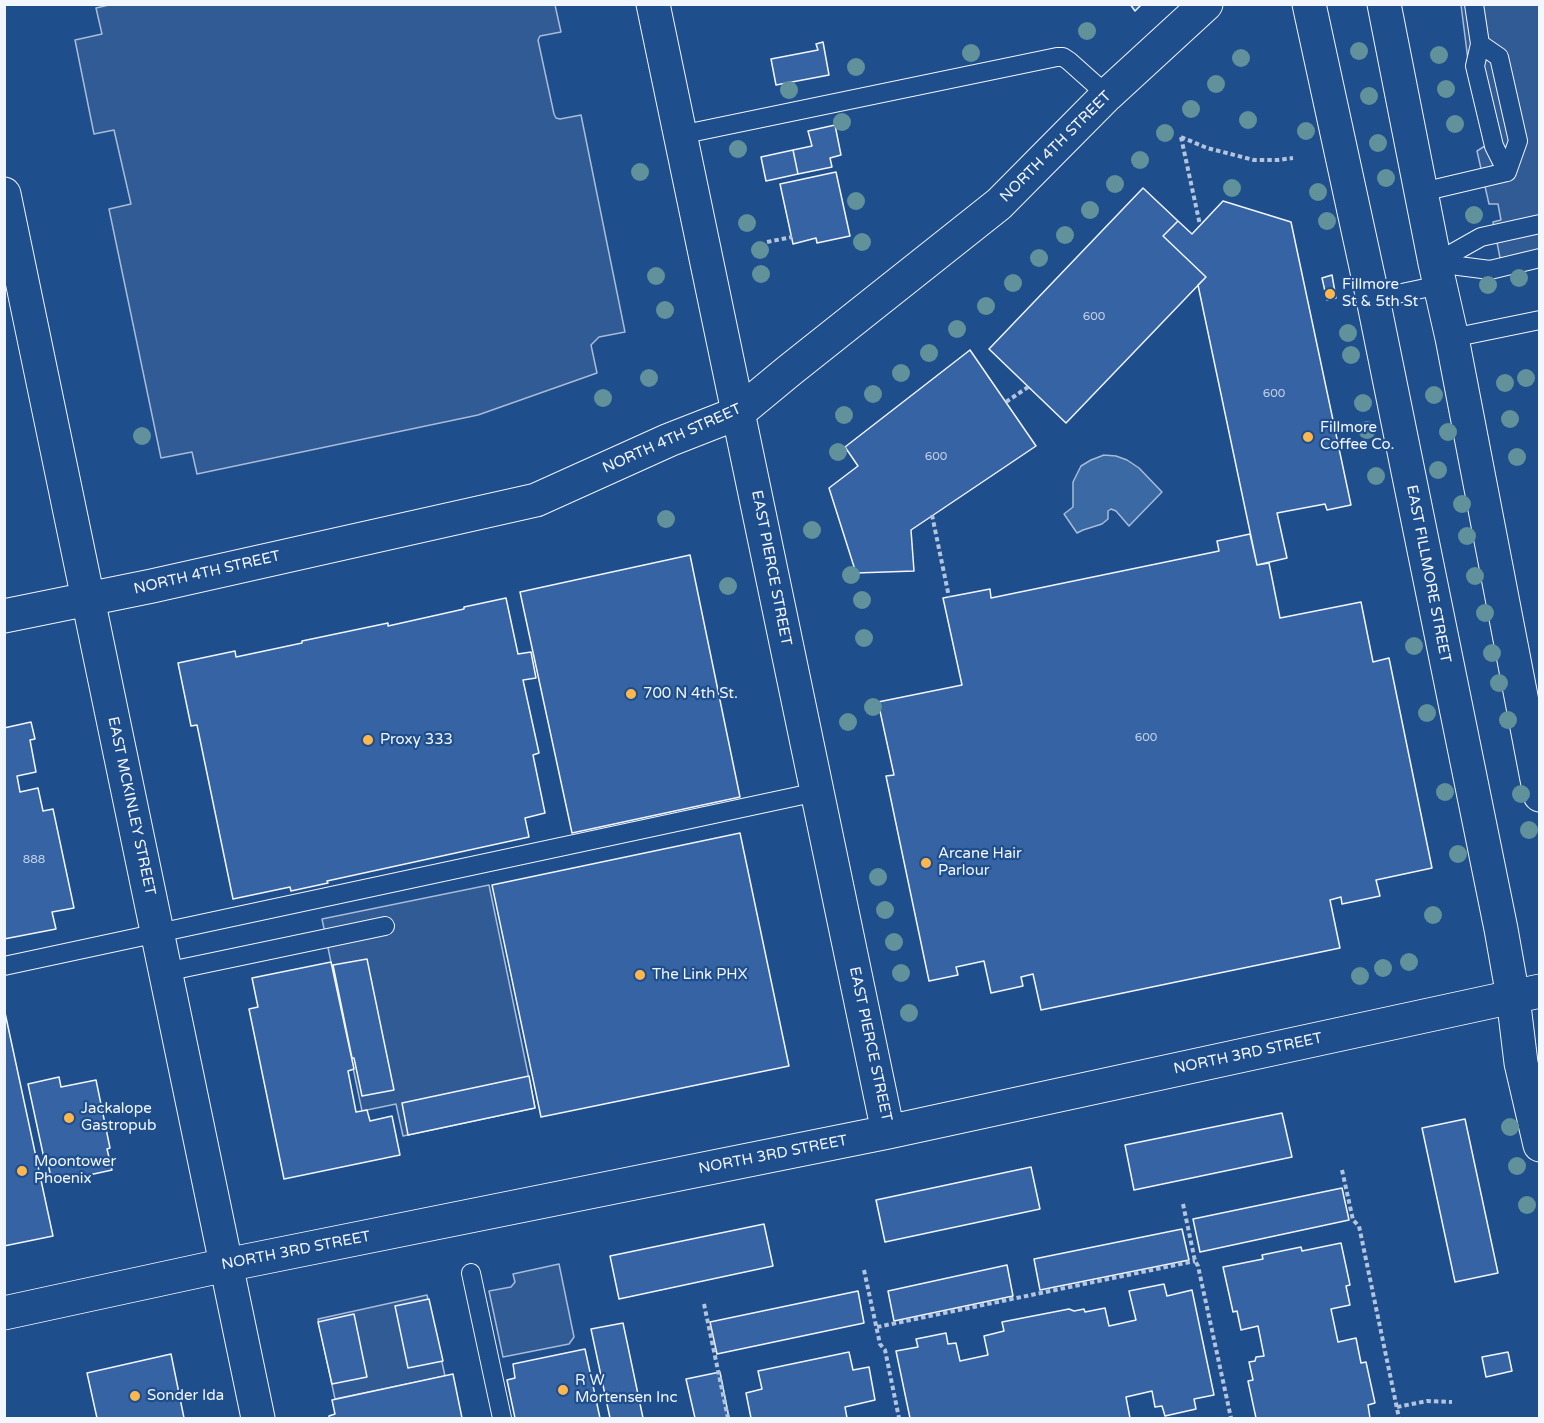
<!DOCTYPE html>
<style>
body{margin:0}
#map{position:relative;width:1544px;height:1423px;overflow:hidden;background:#1f4e8c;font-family:"Varela Round",sans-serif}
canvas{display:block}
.frame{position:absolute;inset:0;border:6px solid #f2f6ff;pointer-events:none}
</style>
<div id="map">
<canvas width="1544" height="1423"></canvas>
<div class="frame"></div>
</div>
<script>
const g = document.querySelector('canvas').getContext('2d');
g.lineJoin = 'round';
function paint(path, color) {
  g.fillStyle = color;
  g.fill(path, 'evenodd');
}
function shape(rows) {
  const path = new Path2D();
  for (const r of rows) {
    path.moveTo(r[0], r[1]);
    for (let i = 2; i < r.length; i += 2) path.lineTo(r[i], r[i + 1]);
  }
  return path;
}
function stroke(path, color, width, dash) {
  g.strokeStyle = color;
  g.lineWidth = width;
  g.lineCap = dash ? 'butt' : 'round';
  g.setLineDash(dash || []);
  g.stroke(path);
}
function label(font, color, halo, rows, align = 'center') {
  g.font = font + ' "Varela Round",sans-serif';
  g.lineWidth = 4.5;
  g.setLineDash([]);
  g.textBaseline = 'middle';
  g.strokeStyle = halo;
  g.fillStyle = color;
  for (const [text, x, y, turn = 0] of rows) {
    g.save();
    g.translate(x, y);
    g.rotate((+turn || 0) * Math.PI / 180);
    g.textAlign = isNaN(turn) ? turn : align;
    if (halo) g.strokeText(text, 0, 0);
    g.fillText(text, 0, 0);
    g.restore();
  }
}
const parking = shape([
 [113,4,555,5,561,32,540,36,538,40,554,114,556,118,560,119,581,115,625,332,599,337,591,345,597,373,478,415,197,474,192,452,161,458,109,209,131,204,114,130,94,134,75,40,102,34,96,8,113,4],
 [1461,5,1539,5,1539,260,1502,268,1493,222,1501,220,1498,204,1489,204,1477,151,1488,144,1468,60,1461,5],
 [489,885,535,1108,403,1136,396,1104,362,1111,322,919,489,885],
 [559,1264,574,1337,569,1344,503,1357,489,1291,511,1287,515,1282,513,1274,559,1264],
 [427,1295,445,1376,335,1399,318,1319,427,1295]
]);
const water = shape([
 [1104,455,1116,456,1127,460,1139,468,1162,492,1129,526,1116,511,1111,509,1108,511,1108,519,1102,524,1083,530,1077,533,1064,514,1073,507,1073,482,1081,466,1091,460,1104,455]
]);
const building = shape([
 [1130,4,1142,4,1135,11,1130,4],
 [823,42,829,75,776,85,771,59,818,50,816,44,823,42],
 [835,125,841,155,830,158,832,167,798,174,793,150,812,146,808,131,835,125],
 [793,150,798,174,766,181,761,157,793,150],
 [836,172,850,236,817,243,816,238,793,244,780,184,836,172],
 [1143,188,1178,221,1163,236,1206,277,1066,423,989,349,1143,188],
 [1223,201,1291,222,1351,505,1327,510,1325,504,1277,513,1287,558,1257,565,1198,285,1206,277,1163,236,1178,221,1192,234,1223,201],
 [1332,275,1336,298,1327,300,1322,278,1332,275],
 [970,350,1036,446,911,530,914,571,856,573,829,488,858,466,845,447,970,350],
 [1250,534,1257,565,1269,563,1280,618,1361,602,1373,662,1389,658,1432,868,1376,880,1380,896,1342,904,1341,897,1330,900,1340,948,1041,1010,1033,974,1021,977,1023,986,991,993,984,961,956,967,958,975,929,981,886,776,894,775,878,702,962,685,943,598,990,589,991,598,1219,551,1217,541,1250,534],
 [690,555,740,797,572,833,520,592,690,555],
 [506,598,518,654,531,652,536,678,523,680,539,753,533,755,545,813,525,818,529,837,327,881,328,883,291,891,290,887,233,899,197,725,191,726,178,663,235,651,236,657,302,643,302,641,388,623,388,626,464,609,464,607,506,598],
 [31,722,35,739,30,740,36,772,17,776,20,792,38,788,43,811,53,809,74,908,52,912,56,929,4,939,4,728,31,722],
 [740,833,789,1066,541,1117,492,885,740,833],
 [367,959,394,1090,362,1096,354,1058,352,1058,333,965,367,959],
 [331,962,354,1069,348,1071,356,1112,367,1110,370,1121,392,1116,400,1155,284,1179,249,1009,258,1007,252,978,331,962],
 [4,1008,53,1236,4,1246,4,1008],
 [529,1076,535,1108,408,1135,402,1103,529,1076],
 [59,1077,61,1087,96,1080,110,1148,107,1149,112,1170,52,1183,48,1163,45,1163,28,1084,59,1077],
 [1282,1113,1292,1157,1134,1190,1125,1145,1282,1113],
 [1465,1119,1498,1273,1455,1282,1422,1128,1465,1119],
 [1031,1167,1040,1209,885,1242,876,1200,1031,1167],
 [1342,1188,1349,1220,1200,1252,1193,1219,1342,1188],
 [764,1224,773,1266,619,1299,610,1256,764,1224],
 [1182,1229,1189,1260,1040,1290,1034,1259,1182,1229],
 [1341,1243,1350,1285,1346,1286,1350,1305,1331,1309,1338,1342,1356,1338,1361,1363,1366,1362,1375,1403,1368,1405,1370,1418,1252,1418,1256,1418,1248,1381,1253,1380,1249,1362,1255,1361,1256,1357,1264,1356,1258,1326,1241,1330,1237,1311,1233,1312,1223,1267,1263,1259,1262,1255,1301,1247,1302,1251,1341,1243],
 [1007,1265,1013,1296,894,1321,888,1291,1007,1265],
 [1164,1284,1167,1296,1192,1290,1214,1395,1194,1399,1196,1409,1165,1416,1162,1406,1155,1407,1152,1391,1126,1397,1130,1418,910,1418,896,1351,918,1347,916,1339,946,1333,948,1344,956,1343,960,1361,988,1355,984,1336,1004,1331,1002,1322,1069,1309,1074,1311,1084,1309,1085,1312,1105,1308,1109,1326,1136,1320,1129,1291,1164,1284],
 [858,1291,864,1323,717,1354,710,1322,858,1291],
 [429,1299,443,1361,408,1368,395,1306,429,1299],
 [354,1314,367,1377,332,1384,318,1322,354,1314],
 [623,1323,643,1418,610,1418,591,1329,623,1323],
 [585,1349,600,1418,515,1418,507,1380,515,1378,513,1364,585,1349],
 [849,1352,853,1370,869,1367,875,1400,845,1407,847,1418,751,1418,746,1393,762,1389,758,1371,849,1352],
 [1508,1352,1512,1371,1486,1377,1482,1357,1508,1352],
 [171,1354,184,1418,97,1418,87,1373,171,1354],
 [720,1372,729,1418,695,1418,686,1379,720,1372],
 [453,1374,462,1418,329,1418,329,1416,335,1414,332,1400,453,1374]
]);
const path = shape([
 [1181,137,1207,148,1254,160,1278,160,1293,158],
 [1181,137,1200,225],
 [767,242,792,237],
 [1006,402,1028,387],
 [932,515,949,597],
 [1342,1170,1353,1220,1359,1226,1399,1418],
 [1183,1204,1195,1261,1198,1266,1231,1418],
 [864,1270,880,1344,885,1350,899,1418],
 [704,1304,728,1418],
 [877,1327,1195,1261],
 [1397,1407,1427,1401,1452,1402]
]);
const lane = shape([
 [1474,4,1480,44,1475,66,1494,146,1507,172],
 [1480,44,1499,57,1518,141,1507,172],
 [680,135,1057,57,1063,57,1069,61,1107,95],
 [1422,192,1507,172],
 [1435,263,1481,237,1540,224],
 [1435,263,1490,270,1540,258],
 [1373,299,1440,285],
 [1452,338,1540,320],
 [4,966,817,792],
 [165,972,385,926],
 [471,1273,502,1418]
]);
const street = shape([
 [653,4,888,1132],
 [1309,4,1373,299,1501,929,1513,997,1521,1063,1540,1145],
 [1384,4,1435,263,1452,338,1540,795],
 [4,194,258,1418],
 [4,616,152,586,536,500,669,440,738,413,790,370,999,204,1107,95,1206,4],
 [4,1313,226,1265,888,1132,1540,991]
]);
const trees = [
 [1087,31],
 [1359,51],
 [971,53],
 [1439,55],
 [1241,58],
 [856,67],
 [1216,84],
 [1446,89],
 [789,90],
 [1369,96],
 [1191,109],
 [1248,120],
 [842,122],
 [1455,124],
 [1306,131],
 [1165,133],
 [1378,143],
 [738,149],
 [1140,160],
 [640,172],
 [1386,178],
 [1115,184],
 [1232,188],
 [1318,192],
 [856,201],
 [1090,210],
 [1474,215],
 [1327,221],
 [747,223],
 [1065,235],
 [862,242],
 [760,250],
 [1039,258],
 [761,274],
 [656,276],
 [1519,278],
 [1013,283],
 [1488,285],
 [986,306],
 [665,310],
 [957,329],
 [1348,333],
 [929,353],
 [1351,355],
 [901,373],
 [649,378],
 [1526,378],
 [1505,383],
 [873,394],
 [1434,395],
 [603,398],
 [1363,403],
 [844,415],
 [1510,419],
 [1367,430],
 [1448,432],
 [142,436],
 [838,452],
 [1517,457],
 [1438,470],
 [1376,476],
 [1462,504],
 [666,519],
 [812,530],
 [1467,536],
 [851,575],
 [1475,576],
 [728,586],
 [862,600],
 [1485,613],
 [864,638],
 [1414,646],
 [1492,653],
 [1499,683],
 [873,707],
 [1427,713],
 [1508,720],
 [848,722],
 [1445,792],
 [1521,794],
 [1529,830],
 [1458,854],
 [878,877],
 [885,910],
 [1433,915],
 [894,942],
 [1409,962],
 [1383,968],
 [901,973],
 [1360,976],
 [909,1013],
 [1510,1127],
 [1517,1166],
 [1527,1205]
];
const markers = [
 [1330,294,6,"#ffb74d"],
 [1308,437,6,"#ffb74d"],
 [631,694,6,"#ffb74d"],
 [368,740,6,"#ffb74d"],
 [926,863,6,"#ffb74d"],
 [640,975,6,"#ffb74d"],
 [69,1118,6,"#ffb74d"],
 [22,1171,6,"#ffb74d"],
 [563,1390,6,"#ffb74d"],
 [135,1396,6,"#ffb74d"]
];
const numberNames = [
 ["600",1094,317],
 ["600",1274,394],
 ["600",936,457],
 ["600",1146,738],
 ["888",34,860]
];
const streetNames = [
 ["NORTH 4TH STREET",1056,147,-45],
 ["NORTH 4TH STREET",672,439,-24],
 ["EAST PIERCE STREET",771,568,79],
 ["NORTH 4TH STREET",207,573,-13],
 ["EAST FILLMORE STREET",1428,574,79],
 ["EAST MCKINLEY STREET",131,806,78],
 ["EAST PIERCE STREET",870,1044,78],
 ["NORTH 3RD STREET",1248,1054,-12],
 ["NORTH 3RD STREET",773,1155,-11],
 ["NORTH 3RD STREET",296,1251,-11]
];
const poiNames = [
 ["Fillmore",1342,285],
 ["St & 5th St",1342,302],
 ["Fillmore",1320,428],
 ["Coffee Co.",1320,445],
 ["700 N 4th St.",643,694],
 ["Proxy 333",380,740],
 ["Arcane Hair",938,854],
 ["Parlour",938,871],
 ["The Link PHX",652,975],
 ["Jackalope",81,1109],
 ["Gastropub",81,1126],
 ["Moontower",34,1162],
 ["Phoenix",34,1179],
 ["R W",575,1381],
 ["Mortensen Inc",575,1398],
 ["Sonder Ida",147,1396]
];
paint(parking, '#305b95');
stroke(parking, '#a8bbd7', 1.5);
paint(water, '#3b69a3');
stroke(water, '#a8bbd7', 1.5);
paint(building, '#3563a3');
stroke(building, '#f2f6ff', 1.5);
stroke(lane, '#f2f6ff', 20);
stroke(street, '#f2f6ff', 35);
stroke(path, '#b3c4dc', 4, [4.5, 3]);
stroke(lane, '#1f4e8c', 18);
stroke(street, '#1f4e8c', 33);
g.fillStyle = '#61919a';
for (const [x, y] of trees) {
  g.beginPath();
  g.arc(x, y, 9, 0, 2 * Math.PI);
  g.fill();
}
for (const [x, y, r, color] of markers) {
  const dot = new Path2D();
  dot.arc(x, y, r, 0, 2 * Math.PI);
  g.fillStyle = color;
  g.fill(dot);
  stroke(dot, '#1f4e8c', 2);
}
label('12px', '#c3d1e8', null, numberNames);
label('15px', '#f2f6ff', '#1f4e8c', streetNames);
label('15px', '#f2f6ff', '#1f4e8c', poiNames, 'left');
</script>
